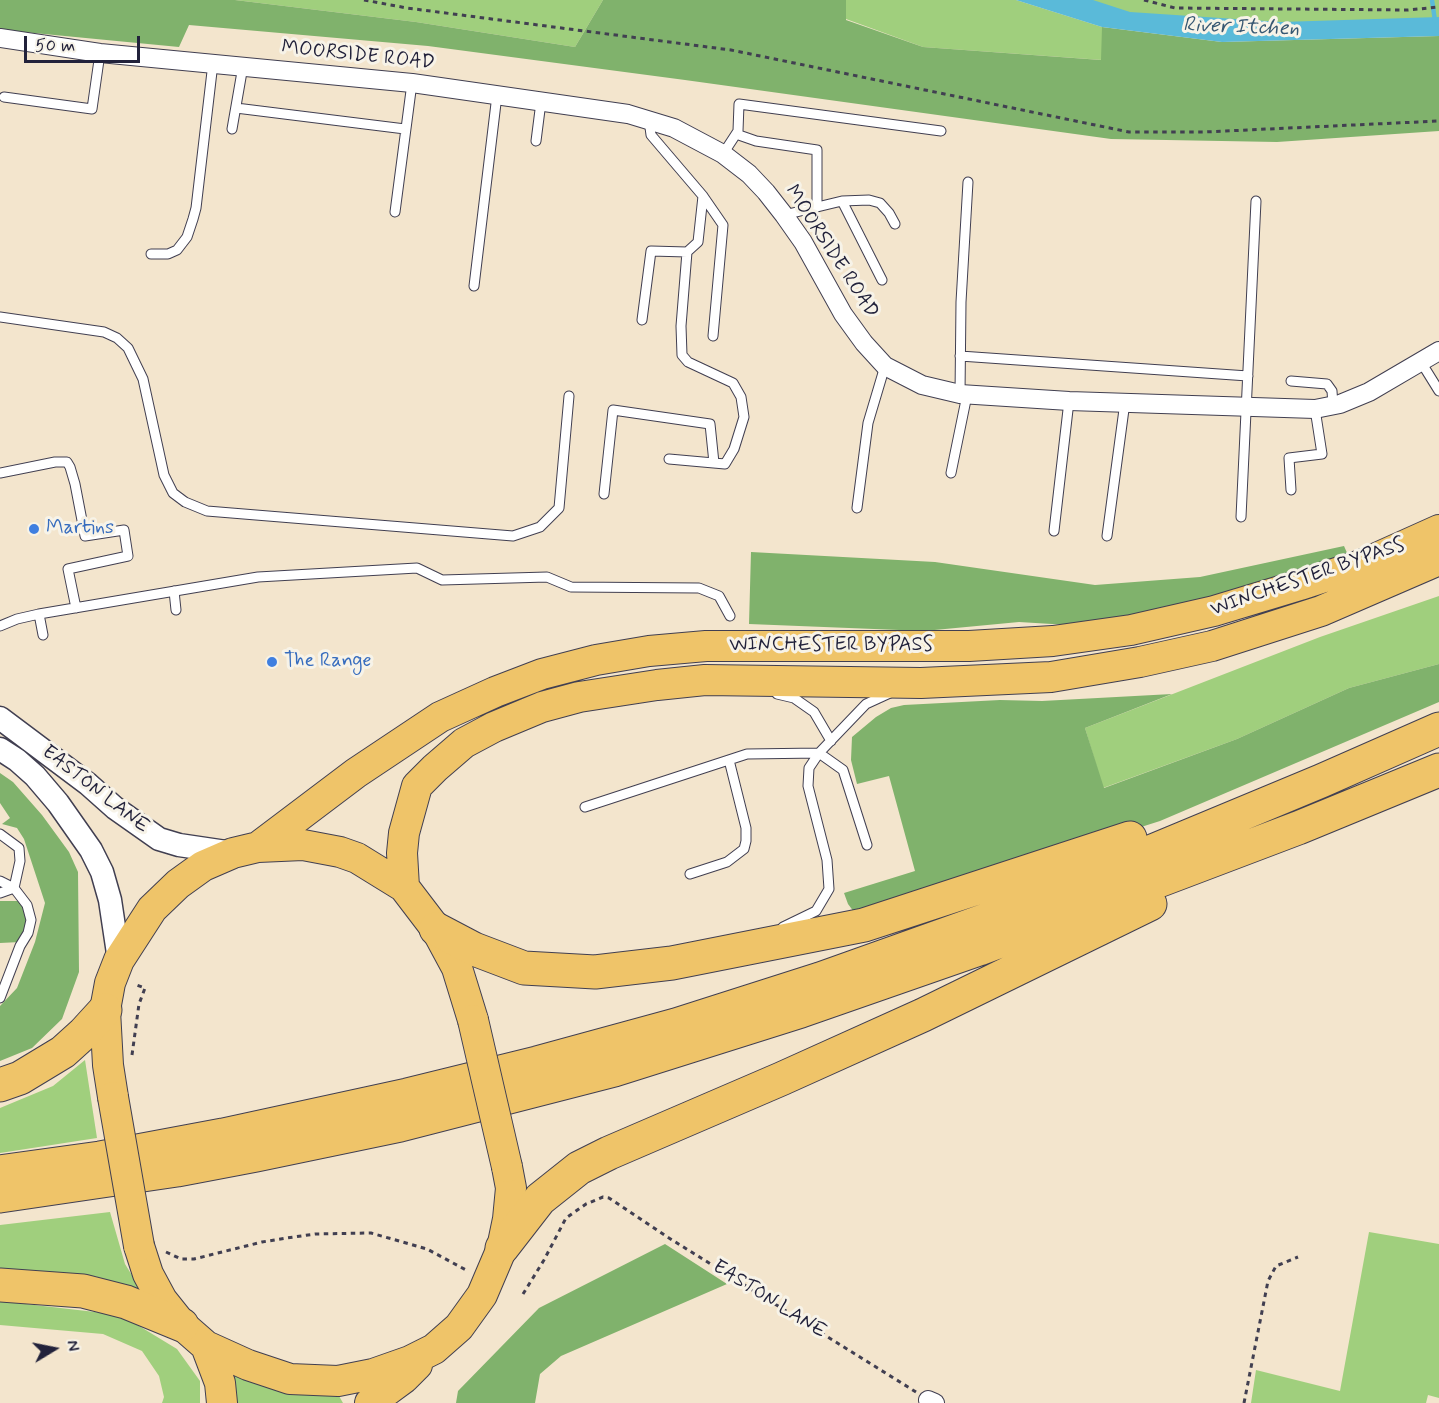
<!DOCTYPE html>
<style>
body{margin:0}
#map{position:relative;width:1439px;height:1403px;overflow:hidden;background:#f3e5cd;font-family:Mynerve,sans-serif}
canvas{display:block}
.north{position:absolute;left:24px;top:1319px;width:60px;height:60px;-webkit-text-stroke:4px #f7f3e8;paint-order:stroke;rotate:80deg;font-size:16px;font-weight:700;line-height:24px;text-align:center;color:#22223b}
.north::after{content:'';display:block;margin:auto;width:21px;height:27px;background:#22223b;clip-path:polygon(50% 0,100% 100%,50% 72%,0 100%)}
.scale{position:absolute;left:24px;top:36px;width:116px;height:27px;box-sizing:border-box;border:3px solid #22223b;border-top:0;padding-left:8px;font-size:18px;line-height:21px;white-space:nowrap;color:#22223b;-webkit-text-stroke:4px #f7f3e8;paint-order:stroke}
</style>
<div id="map">
<canvas width="1439" height="1403"></canvas>
<div class="north">N</div>
<div class="scale">50 m</div>
</div>
<script>
const g = document.querySelector('canvas').getContext('2d');
g.lineJoin = 'round';
function paint(path, color) {
  g.fillStyle = color;
  g.fill(path, 'evenodd');
}
function shape(rows) {
  const path = new Path2D();
  for (const r of rows) {
    path.moveTo(r[0], r[1]);
    for (let i = 2; i < r.length; i += 2) path.lineTo(r[i], r[i + 1]);
  }
  return path;
}
function stroke(path, color, width, dash) {
  g.strokeStyle = color;
  g.lineWidth = width;
  g.lineCap = dash ? 'butt' : 'round';
  g.setLineDash(dash || []);
  g.stroke(path);
}
function label(font, color, halo, rows, align = 'center') {
  g.font = font + ' Mynerve,sans-serif';
  g.lineWidth = 6;
  g.setLineDash([]);
  g.textBaseline = 'middle';
  g.strokeStyle = halo;
  g.fillStyle = color;
  for (const [text, x, y, turn = 0] of rows) {
    g.save();
    g.translate(x, y);
    g.rotate((+turn || 0) * Math.PI / 180);
    g.textAlign = isNaN(turn) ? turn : align;
    if (halo) g.strokeText(text, 0, 0);
    g.fillText(text, 0, 0);
    g.restore();
  }
}
const green = shape([
 [235,0,603,0,575,47,416,22],
 [846,0,1016,0,1102,27,1102,60,923,47,846,19],
 [1046,0,1439,0,1439,27,1230,28],
 [1439,596,1439,664,1349,688,1237,739,1103,788,1085,728,1320,637],
 [85,1060,97,1138,0,1153,0,1108,53,1086],
 [110,1212,125,1264,141,1290,94,1276,0,1272,0,1225],
 [1369,1232,1439,1244,1439,1398,1428,1395,1426,1403,1251,1403,1256,1370,1340,1391],
 [0,1301,121,1315,177,1349,200,1381,200,1403,162,1403,164,1397,159,1376,142,1351,103,1334,0,1325],
 [227,1370,339,1396,343,1403,230,1403]
]);
const forest = shape([
 [0,0,235,0,416,22,575,47,603,0,846,0,846,20,923,47,1101,60,1102,27,1222,42,1439,36,1439,131,1277,142,1111,139,685,80,428,46,189,25,179,47,13,31,0,29],
 [1344,546,1351,562,1101,627,1019,622,924,631,749,624,751,552,935,562,1095,585,1200,577],
 [1439,664,1439,702,1160,821,927,895,854,912,848,904,844,893,915,871,889,776,857,784,851,760,852,737,876,717,891,708,904,705,1000,700,1042,701,1172,694,1085,728,1104,788,1237,739,1349,688],
 [0,773,13,782,42,815,69,852,78,872,79,972,62,1019,32,1048,0,1061,0,1006,17,988,35,942,45,903,24,839,17,828,2,824,10,818,0,803],
 [0,901,22,901,27,912,26,928,20,942,0,943],
 [665,1244,727,1284,561,1356,540,1374,535,1403,456,1403,458,1391,539,1308]
]);
const water = shape([
 [1016,0,1093,0,1130,12,1281,22,1439,17,1439,36,1222,42,1102,27]
]);
const stream = shape([
 [1432,0,1435,21]
]);
const path = shape([
 [364,0,407,8,731,50,1129,132,1204,132,1439,121],
 [1144,0,1175,8,1408,10,1439,7],
 [132,1055,139,1004,145,988,134,984],
 [166,1252,181,1259,194,1259,262,1242,287,1238,315,1234,371,1233,427,1249,468,1271],
 [523,1294,544,1260,566,1218,586,1204,603,1197,609,1198,669,1238,916,1392],
 [1244,1403,1268,1281,1276,1266,1298,1257]
]);
const service = shape([
 [4,97,92,109,100,53],
 [236,108,405,129],
 [649,120,651,135,703,196,723,225,713,336],
 [232,129,243,66],
 [736,134,756,141,817,150,817,206],
 [536,141,541,102],
 [723,154,738,131,739,104,941,131],
 [842,201,882,280],
 [395,212,412,83],
 [784,215,842,201,869,200,880,203,889,213,895,224],
 [151,254,168,254,177,250,187,237,193,219,196,208,213,63],
 [474,286,497,95],
 [0,317,104,332,117,338,128,348,143,379,164,475,173,493,185,502,207,511,513,536,540,527,559,508,569,396],
 [642,320,651,251,687,252,698,242,703,196],
 [960,356,1248,376],
 [1421,362,1439,391],
 [1291,381,1327,384,1332,391,1333,405],
 [960,394,961,302,968,182],
 [669,459,725,464,734,449,744,417,741,397,733,383,688,362,682,355,681,326,687,252],
 [0,473,55,462,67,462,70,467,75,484,85,536,124,530,128,556,68,569,76,608],
 [951,473,967,395],
 [1291,490,1289,458,1322,454,1315,409],
 [604,494,613,410,710,424,714,463],
 [857,508,868,423,885,366],
 [1241,517,1256,201],
 [1054,531,1069,401],
 [1107,536,1125,402],
 [174,591,176,610],
 [39,614,43,635],
 [0,626,17,619,39,614,258,577,417,568,442,580,547,577,571,587,699,588,719,596,730,616],
 [777,694,794,698,814,712,831,741],
 [585,807,747,754,819,753,843,770,867,845],
 [0,834,19,848,20,861,14,888],
 [690,874,727,862,744,849,746,841,746,828,729,760],
 [0,881,14,888,27,905,31,920,28,933,20,946,0,998],
 [0,893,14,888],
 [783,927,816,911,829,889,827,860,808,786,809,768,819,753,866,704,890,693]
]);
const minor = shape([
 [0,38,100,53,412,83,628,114,674,128,723,154,749,174,766,192,784,215,803,242,843,314,864,343,885,366,922,385,960,394,1069,401,1315,409,1340,404,1369,392,1439,351],
 [928,1400,935,1403]
]);
const tertiary = shape([
 [0,718,88,784,115,808,159,839,179,845,233,853],
 [0,749,17,760,35,776,58,803,91,850,102,872,110,900,119,960]
]);
const trunk = shape([
 [258,847,356,773,440,717,495,692,542,674,596,660,649,651,706,646,969,646,1053,641,1131,630,1214,611,1300,585,1361,565,1439,530],
 [404,887,402,853,404,833,417,786,435,768,464,743,494,727,542,707,579,697,657,685,705,680,921,683,1051,677,1140,662,1212,646,1321,611,1439,560],
 [113,1097,108,1065,105,1010,110,983,119,960,152,909,178,884,203,866,233,853,258,847,303,845,340,852,357,858,404,887,436,929,457,968,473,1020],
 [139,1246,148,1274,162,1300,182,1325,206,1346,248,1365,290,1379,338,1381,373,1374,410,1361,434,1349,459,1327,482,1295,502,1248,508,1219,511,1188,507,1167],
 [206,1346,220,1383,222,1403],
 [370,1403,404,1378,417,1365]
]);
const motorway = shape([
 [436,929,474,949,524,968,595,972,672,963,864,925,1130,838],
 [0,1085,20,1078,63,1052,84,1033,105,1010],
 [0,1172,100,1158,223,1135,407,1095,537,1063,676,1025,820,979,994,917,1321,781,1439,729],
 [0,1196,177,1170,256,1155,400,1125,614,1070,801,1011,979,949,1298,828,1439,770],
 [502,1248,540,1199,579,1168,609,1153,781,1079,923,1015,1150,904],
 [0,1285,83,1291,126,1302,182,1325]
]);
const trunkBridge = shape([
 [473,1020,507,1167],
 [113,1097,139,1246]
]);
const markers = [
 [34,529,6,"#3f7fe0"],
 [272,662,6,"#3f7fe0"]
];
const streetNames = [
 ["MOORSIDE ROAD",358,56,6],
 ["MOORSIDE ROAD",831,252,57],
 ["WINCHESTER BYPASS",1308,578,-19],
 ["WINCHESTER BYPASS",831,646],
 ["EASTON LANE",95,790,38],
 ["EASTON LANE",769,1300,32]
];
const shopNames = [
 ["Martins",46,529],
 ["The Range",284,662]
];
const waterNames = [
 ["River Itchen",1241,28,2]
];
paint(green, '#a0cf7d');
paint(forest, '#80b26c');
paint(water, '#5abad9');
stroke(stream, '#5abad9', 4.5);
stroke(service, '#413f51', 11);
stroke(minor, '#413f51', 20);
stroke(tertiary, '#413f51', 25);
stroke(trunk, '#413f51', 32);
stroke(motorway, '#413f51', 35);
stroke(path, '#413f51', 3, [4.5, 4.5]);
stroke(service, '#fff', 9);
stroke(minor, '#fff', 18);
stroke(tertiary, '#fff', 22);
stroke(trunk, '#efc469', 30);
stroke(motorway, '#efc469', 33);
stroke(trunkBridge, '#413f51', 32, []);
stroke(trunkBridge, '#efc469', 30);
for (const [x, y, r, color] of markers) {
  const dot = new Path2D();
  dot.arc(x, y, r, 0, 2 * Math.PI);
  g.fillStyle = color;
  g.fill(dot);
  stroke(dot, '#f7f3e8', 2);
}
label('20px', '#22223b', '#f7f3e8', streetNames);
label('20px', '#366cbe', '#f7f3e8', shopNames, 'left');
label('italic 21px', '#365772', '#f7f3e8', waterNames);
</script>
